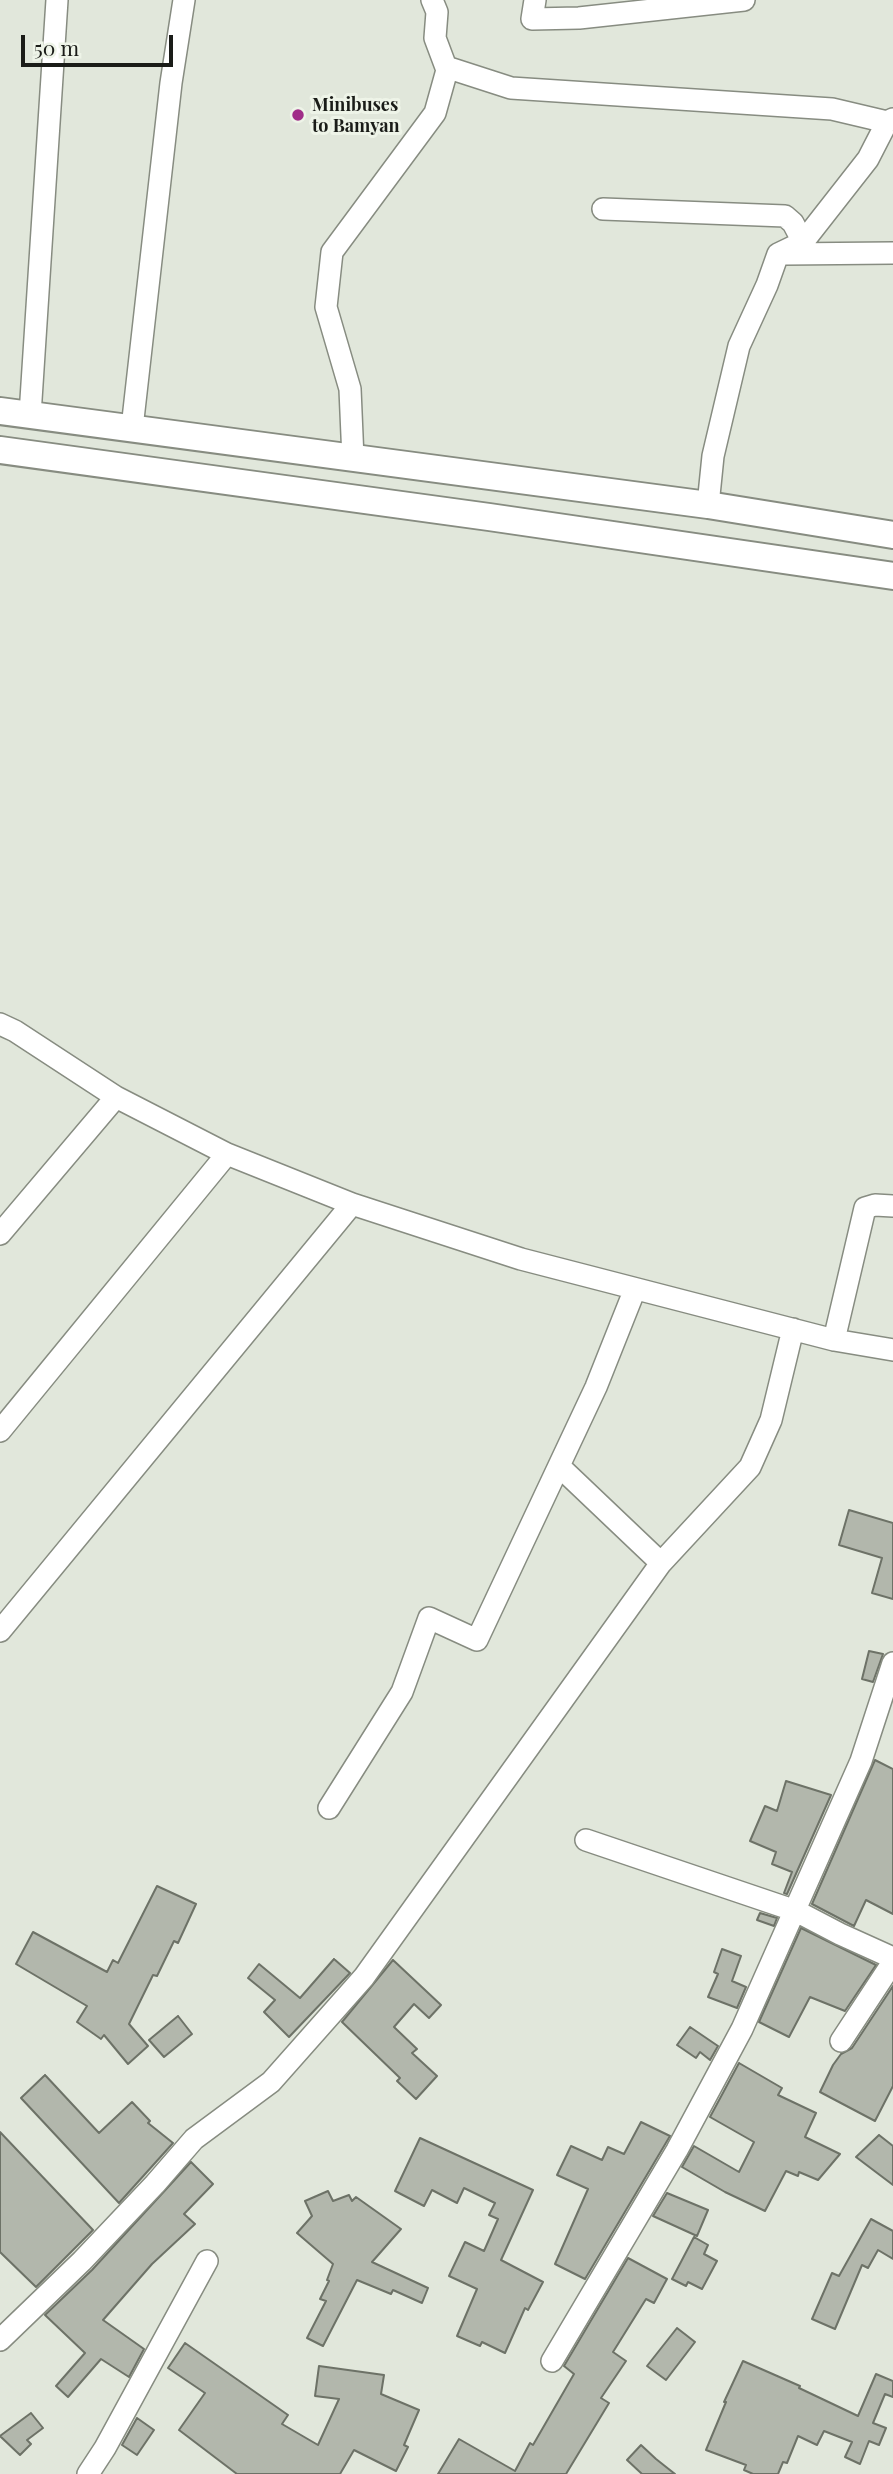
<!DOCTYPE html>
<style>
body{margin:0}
#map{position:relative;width:893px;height:2474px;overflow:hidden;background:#e1e7db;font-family:"Playfair Display",serif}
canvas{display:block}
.scale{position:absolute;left:21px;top:35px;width:152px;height:32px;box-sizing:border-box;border:4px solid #1a1c18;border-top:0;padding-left:9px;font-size:21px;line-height:24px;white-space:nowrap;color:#1a1c18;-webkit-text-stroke:5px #eef4e8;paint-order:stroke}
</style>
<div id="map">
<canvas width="893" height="2474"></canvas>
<div class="scale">50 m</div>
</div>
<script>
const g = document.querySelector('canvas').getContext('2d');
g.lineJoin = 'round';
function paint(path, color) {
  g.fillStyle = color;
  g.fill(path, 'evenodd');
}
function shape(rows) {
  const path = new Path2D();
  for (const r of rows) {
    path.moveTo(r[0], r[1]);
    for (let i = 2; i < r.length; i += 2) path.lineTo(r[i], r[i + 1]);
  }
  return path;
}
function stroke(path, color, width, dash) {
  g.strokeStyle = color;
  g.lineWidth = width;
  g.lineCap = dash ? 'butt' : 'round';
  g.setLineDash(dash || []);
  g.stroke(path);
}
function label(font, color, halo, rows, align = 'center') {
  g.font = font + ' "Playfair Display",serif';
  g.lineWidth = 6;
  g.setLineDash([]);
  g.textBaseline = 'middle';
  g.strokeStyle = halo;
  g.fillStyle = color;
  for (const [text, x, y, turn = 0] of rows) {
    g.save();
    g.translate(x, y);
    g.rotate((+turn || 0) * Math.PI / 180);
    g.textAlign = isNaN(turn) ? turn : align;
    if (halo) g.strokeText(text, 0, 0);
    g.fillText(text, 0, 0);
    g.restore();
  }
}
const building = shape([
 [849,1510,893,1523,893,1599,872,1593,882,1558,839,1545,849,1510],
 [869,1651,883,1654,873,1682,862,1679,869,1651],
 [875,1760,893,1769,893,1914,866,1900,854,1926,812,1904,875,1760],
 [786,1781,831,1795,787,1894,784,1893,792,1872,772,1864,776,1852,750,1841,765,1806,777,1811,786,1781],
 [157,1886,196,1904,178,1943,174,1941,157,1976,153,1975,129,2024,148,2046,128,2064,104,2035,101,2039,77,2022,87,2006,16,1964,33,1932,107,1972,113,1960,118,1963,157,1886],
 [760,1913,777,1918,774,1926,757,1920,760,1913],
 [801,1928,876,1965,845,2011,810,1997,789,2037,759,2022,801,1928],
 [722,1949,741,1956,732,1981,746,1987,737,2008,708,1997,718,1974,714,1972,722,1949],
 [334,1959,350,1973,289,2037,264,2012,275,2000,248,1978,259,1964,300,1998,334,1959],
 [393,1960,441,2005,429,2018,414,2004,394,2027,417,2049,412,2053,437,2076,416,2099,397,2081,400,2078,342,2022,393,1960],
 [893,1986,893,2086,875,2121,820,2092,833,2065,841,2054,852,2048,893,1986],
 [178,2016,192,2034,164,2057,149,2040,178,2016],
 [690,2027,718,2046,710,2060,700,2052,696,2058,677,2045,690,2027],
 [739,2063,782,2088,778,2095,816,2113,805,2137,840,2154,818,2180,799,2172,798,2176,786,2171,765,2211,725,2192,682,2167,694,2146,739,2172,754,2142,710,2117,739,2063],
 [45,2075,99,2133,132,2102,150,2121,148,2123,173,2143,119,2203,21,2098,45,2075],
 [641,2122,670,2136,585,2279,555,2264,588,2189,557,2175,571,2146,602,2160,608,2147,624,2154,641,2122],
 [0,2132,93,2230,36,2287,0,2252,0,2132],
 [879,2135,893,2146,893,2185,856,2157,879,2135],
 [420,2138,533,2190,501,2260,543,2282,528,2310,525,2308,505,2353,482,2342,480,2346,457,2336,477,2289,449,2276,465,2242,484,2251,498,2219,489,2215,495,2203,464,2188,457,2203,432,2190,424,2206,395,2191,420,2138],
 [191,2162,213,2184,184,2214,195,2224,152,2264,103,2320,144,2349,129,2377,101,2359,68,2397,56,2386,85,2353,45,2315,92,2270,191,2162],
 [328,2191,333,2201,349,2195,352,2201,356,2197,401,2229,372,2262,428,2288,422,2303,393,2290,391,2294,357,2280,323,2346,307,2338,326,2301,320,2299,329,2281,327,2280,333,2264,297,2233,312,2216,305,2201,328,2191],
 [667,2193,708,2210,697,2236,653,2216,667,2193],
 [871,2219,893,2231,893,2259,878,2250,868,2268,862,2265,835,2329,812,2319,832,2273,839,2276,871,2219],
 [694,2237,708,2245,704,2254,717,2261,702,2289,688,2282,686,2286,672,2279,694,2237],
 [628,2258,667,2279,654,2303,646,2299,613,2352,626,2361,601,2398,609,2403,566,2474,438,2474,459,2439,515,2471,530,2443,533,2445,574,2374,564,2366,628,2258],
 [677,2328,695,2342,666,2380,647,2366,677,2328],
 [185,2343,288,2415,282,2424,318,2445,339,2399,315,2396,319,2366,384,2375,381,2394,419,2410,404,2445,408,2447,396,2471,354,2450,340,2474,237,2474,179,2430,205,2393,168,2368,185,2343],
 [743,2361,800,2386,799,2388,858,2416,876,2374,893,2381,893,2397,885,2394,873,2423,886,2428,879,2445,869,2441,860,2464,845,2457,852,2442,824,2431,817,2445,798,2436,787,2463,783,2462,778,2474,753,2474,744,2470,746,2465,706,2450,726,2402,724,2402,743,2361],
 [31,2413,43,2428,27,2440,31,2444,20,2455,0,2436,31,2413],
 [137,2418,154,2430,137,2455,122,2445,137,2418],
 [641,2445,656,2459,675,2474,642,2474,627,2460,641,2445]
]);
const minor = shape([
 [535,0,532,19,579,18,744,0],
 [446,67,511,88,832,109,887,122],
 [603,209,785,216,793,223,803,242],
 [784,254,893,253],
 [30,415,57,0],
 [132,428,171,83,184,0],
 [353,459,350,389,326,307,332,252,435,113,447,70,435,38,437,12,432,0],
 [708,505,713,456,739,346,767,285,778,254,803,242,868,159,887,122,893,119],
 [0,1024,15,1031,116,1097,227,1154,352,1204,521,1259,834,1340,893,1350],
 [0,1234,116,1097],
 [834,1340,865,1208,875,1205,893,1206],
 [0,1431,227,1154],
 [559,1466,661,1563],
 [0,1631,352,1204],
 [329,1808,402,1692,429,1618,477,1640,596,1387,635,1289],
 [586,1840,796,1911,840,1934,893,1958],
 [841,2041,893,1962],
 [0,2340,82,2261,155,2184,194,2139,271,2082,364,1977,661,1563,750,1467,771,1420,793,1329],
 [552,2361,677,2150,742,2029,861,1761,893,1663],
 [88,2474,105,2448,207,2261]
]);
const major = shape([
 [0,411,708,505,893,535],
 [0,450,489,517,893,576]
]);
const markers = [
 [298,115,7,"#a02d88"]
];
const poiNames = [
 ["Minibuses",312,105],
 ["to Bamyan",312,126]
];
paint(building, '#b2b7ac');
stroke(building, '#6d7267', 2);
stroke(minor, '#878c81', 24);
stroke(major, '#878c81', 30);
stroke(minor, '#fff', 21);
stroke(major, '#fff', 26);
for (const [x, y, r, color] of markers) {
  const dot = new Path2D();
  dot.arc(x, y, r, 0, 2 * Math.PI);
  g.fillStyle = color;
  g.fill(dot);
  stroke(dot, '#eef4e8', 2.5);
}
label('bold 18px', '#1a1c18', '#eef4e8', poiNames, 'left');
</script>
